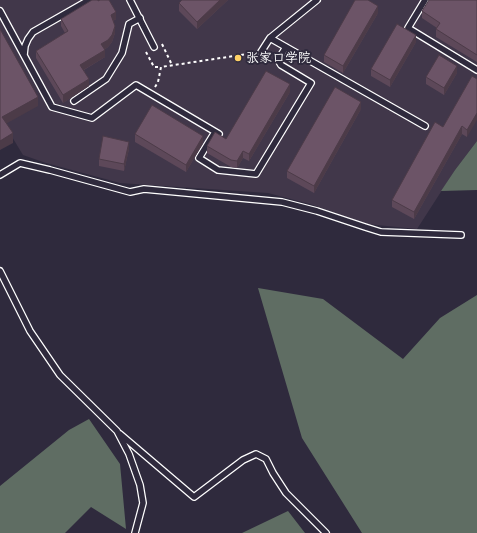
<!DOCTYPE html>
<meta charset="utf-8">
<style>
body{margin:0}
canvas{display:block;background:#2f2a3d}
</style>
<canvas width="477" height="533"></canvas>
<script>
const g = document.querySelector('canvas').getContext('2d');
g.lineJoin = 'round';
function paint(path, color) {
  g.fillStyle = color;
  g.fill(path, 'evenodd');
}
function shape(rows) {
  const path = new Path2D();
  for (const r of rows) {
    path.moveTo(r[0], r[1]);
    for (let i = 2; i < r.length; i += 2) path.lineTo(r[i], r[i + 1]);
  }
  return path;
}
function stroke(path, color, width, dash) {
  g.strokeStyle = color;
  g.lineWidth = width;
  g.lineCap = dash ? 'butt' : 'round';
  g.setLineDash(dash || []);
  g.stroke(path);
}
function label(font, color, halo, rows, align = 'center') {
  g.font = font + ' "Comic Neue","LXGW WenKai TC",sans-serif';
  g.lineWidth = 4;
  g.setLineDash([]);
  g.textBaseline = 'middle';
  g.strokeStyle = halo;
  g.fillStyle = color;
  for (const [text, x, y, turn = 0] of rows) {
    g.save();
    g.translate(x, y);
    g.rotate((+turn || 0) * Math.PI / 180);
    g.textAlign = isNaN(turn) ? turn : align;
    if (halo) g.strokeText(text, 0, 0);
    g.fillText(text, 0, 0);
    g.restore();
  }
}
const built = shape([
 [0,0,477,0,477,141,455,170,417,229,367,224,310,204,268,193,120,183,46,163,23,155,0,117]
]);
const green = shape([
 [477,141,477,190,441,191,455,170],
 [258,288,323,299,403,359,440,318,477,295,477,533,362,533,302,438],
 [89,419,120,464,126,529,91,507,65,533,0,533,0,486,69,430],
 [288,511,305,533,242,533]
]);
const path = shape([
 [162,44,172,65],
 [146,52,154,67,160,67],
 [155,87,158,82,161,67,254,53]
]);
const service = shape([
 [130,0,154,47],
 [425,0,408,28,477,70],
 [0,11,52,107,92,118,136,85,219,134],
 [270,38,425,126],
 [261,52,270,38,317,0],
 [24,55,25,46,28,39,33,32,89,0],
 [74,101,106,79,122,53,129,24,140,18],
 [215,132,199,158,218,170,256,174,311,83,281,65,278,60,286,47],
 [0,175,20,163,50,170,130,192,144,189,282,202,317,211,365,227,381,232,461,235],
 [0,271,30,331,60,375,117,431,129,454,140,485,143,503,135,533],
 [120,434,194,497,243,460,256,454,266,459,273,473,286,493,326,533]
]);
const wall = shape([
 [228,0,197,29,179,11,179,3],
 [477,0,477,62,436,37,436,29,437,28,422,18,422,11],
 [378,13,343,73,324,62,324,55],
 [61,19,116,19,113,21,115,33,112,42,108,47,104,50,105,57,84,70,89,86,63,103,36,58,36,51,65,33,61,26],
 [416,42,390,87,371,76,371,69],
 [457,73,444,95,426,84,426,77],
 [472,76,467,137,462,134,414,219,392,207,392,200,443,127],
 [290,92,249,161,243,158,237,168,231,167,207,153,207,146,226,139],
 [361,109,314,193,287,178,287,171],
 [135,134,203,143,186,172,135,142],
 [129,149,124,171,99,166,99,159]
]);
const shadedWall = shape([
 [220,0,228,0,197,29,197,22],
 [378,6,378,13,343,73,343,66],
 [116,12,116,19,111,22,111,15],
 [115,26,115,33,112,42,108,47,101,52,101,44],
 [416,35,416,42,390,87,390,80],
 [105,50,105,57,80,72,80,65],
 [457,66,457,73,444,95,444,88],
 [89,79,89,86,63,103,63,95],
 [290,84,290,92,249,161,249,154],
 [38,97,38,106,2,126,2,117],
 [361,102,361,109,314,193,314,186],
 [477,113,477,120,467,137,467,130],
 [462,126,462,134,414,219,414,212],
 [13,133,13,143,0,150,0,141],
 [203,136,203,143,186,172,186,165],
 [129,142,129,149,124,171,124,164],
 [243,151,243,158,237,168,237,161]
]);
const building = shape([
 [92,0,98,0,98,1,100,0,109,0,116,12,111,15,115,26,112,35,108,40,101,44,105,50,80,65,89,79,63,95,36,51,68,31,61,19,92,0],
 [182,0,220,0,197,22,179,3,182,0],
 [355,0,368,0,378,6,343,66,324,55,355,0],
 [429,0,477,0,477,55,436,29,440,23,422,11,429,0],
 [397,24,416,35,390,80,371,69,397,24],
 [0,29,38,97,2,117,13,133,0,141,0,29],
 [439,55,457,66,444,88,426,77,439,55],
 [266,71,290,84,249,154,243,151,237,161,231,160,207,146,215,132,226,139,266,71],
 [472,76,477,79,477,113,467,130,462,126,414,212,392,200,435,122,443,127,472,76],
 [335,87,361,102,314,186,287,171,335,87],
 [152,105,203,136,186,165,135,134,152,105],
 [103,136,129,142,124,164,99,159,103,136]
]);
const markers = [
 [238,58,4,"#ffd166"]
];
const poiNames = [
 ["张家口学院",246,58]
];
paint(built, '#41374a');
paint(green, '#5f6d63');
stroke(service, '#fff', 8);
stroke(path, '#fff', 2, [3, 3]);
stroke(service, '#2f2a3d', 5.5);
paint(wall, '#5d4859');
paint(shadedWall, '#4c3b48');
paint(building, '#6c5467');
stroke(building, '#4c3b48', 1);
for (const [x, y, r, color] of markers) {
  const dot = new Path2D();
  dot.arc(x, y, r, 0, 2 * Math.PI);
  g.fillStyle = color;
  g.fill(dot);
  stroke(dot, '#2f2a3d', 1.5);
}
label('13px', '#fff', '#2f2a3d', poiNames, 'left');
</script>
